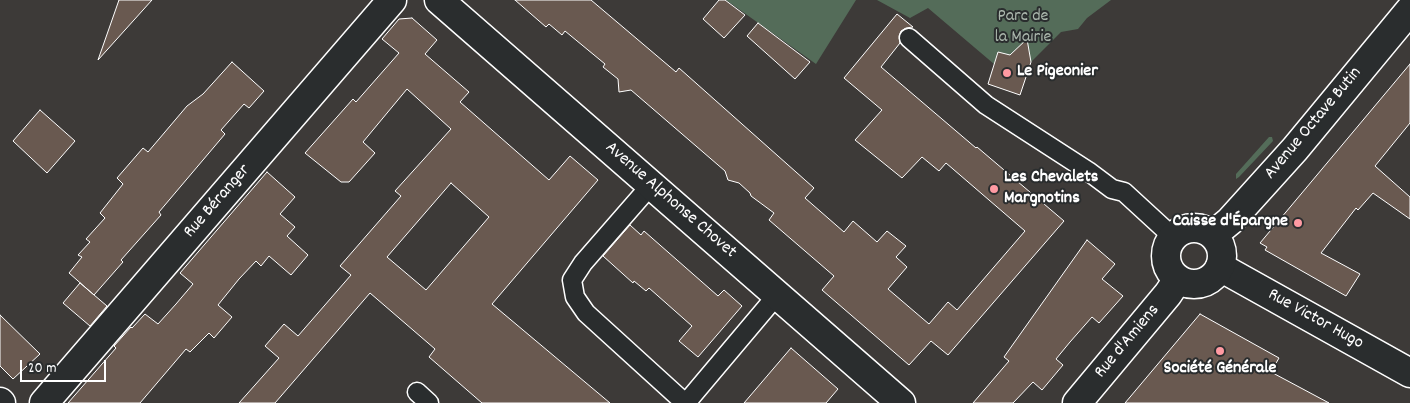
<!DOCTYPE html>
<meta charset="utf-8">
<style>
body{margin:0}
#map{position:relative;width:1410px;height:403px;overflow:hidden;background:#3d3a38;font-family:Dekko,sans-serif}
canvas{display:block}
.scale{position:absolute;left:20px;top:360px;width:86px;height:22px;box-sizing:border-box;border:2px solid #fff;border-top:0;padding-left:6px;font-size:15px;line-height:18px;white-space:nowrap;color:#fff;-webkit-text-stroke:4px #2a2d2e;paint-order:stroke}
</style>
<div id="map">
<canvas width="1410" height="403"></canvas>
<div class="scale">20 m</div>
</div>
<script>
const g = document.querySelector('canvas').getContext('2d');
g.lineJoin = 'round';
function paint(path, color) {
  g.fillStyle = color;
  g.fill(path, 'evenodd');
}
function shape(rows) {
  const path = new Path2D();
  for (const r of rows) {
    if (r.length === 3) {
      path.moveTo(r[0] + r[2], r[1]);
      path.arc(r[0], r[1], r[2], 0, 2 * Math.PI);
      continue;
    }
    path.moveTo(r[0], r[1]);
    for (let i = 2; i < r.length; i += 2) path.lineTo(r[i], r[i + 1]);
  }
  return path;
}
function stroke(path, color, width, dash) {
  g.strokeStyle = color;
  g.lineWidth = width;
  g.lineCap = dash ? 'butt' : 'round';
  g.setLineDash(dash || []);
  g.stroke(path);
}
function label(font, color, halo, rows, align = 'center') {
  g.font = font + ' Dekko,sans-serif';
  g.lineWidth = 4;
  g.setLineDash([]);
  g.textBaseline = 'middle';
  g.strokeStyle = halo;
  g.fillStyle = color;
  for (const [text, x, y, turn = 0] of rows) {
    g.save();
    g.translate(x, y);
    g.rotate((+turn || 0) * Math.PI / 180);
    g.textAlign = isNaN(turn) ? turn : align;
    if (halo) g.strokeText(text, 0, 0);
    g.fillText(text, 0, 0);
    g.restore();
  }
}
const green = shape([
 [726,0,856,0,816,64],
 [877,0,1111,0,1087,18,1078,29,1061,32,1031,62,998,52,994,64,928,8,910,18],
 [1269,137,1272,137,1273,141,1239,177,1236,179,1236,174]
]);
const building = shape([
 [119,0,152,0,98,60,119,0],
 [515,0,591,0,676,72,679,68,814,188,805,198,844,232,853,221,877,242,887,231,906,246,896,257,907,267,888,289,929,324,948,302,957,310,1025,231,946,163,939,171,922,157,902,178,855,140,882,110,844,78,897,14,913,27,906,28,901,31,899,36,900,43,881,67,976,148,977,147,1064,221,948,355,931,341,909,365,822,290,834,276,769,220,774,213,751,196,750,193,739,183,728,180,725,171,631,90,619,92,618,79,603,67,605,64,565,31,562,35,549,24,546,27,515,0],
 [719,0,725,0,745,15,724,38,703,19,719,0],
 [412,18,437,40,425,54,469,92,460,102,549,180,570,156,598,180,492,304,610,403,482,403,429,357,435,349,370,293,275,403,239,403,279,358,265,346,284,324,298,336,351,275,340,266,401,196,395,191,451,129,407,89,363,142,375,153,349,182,341,182,305,153,353,99,356,102,399,53,382,39,399,19,412,18],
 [451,183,489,217,426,290,387,257,451,183],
 [758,23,810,62,795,79,747,36,758,23],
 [1027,39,1031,62,1020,95,988,84,998,52,1010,55,1027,39],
 [232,62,264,91,249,108,244,104,221,130,225,134,159,212,161,215,121,260,123,262,94,295,69,273,82,257,78,255,90,242,86,239,105,218,100,213,123,184,117,178,143,148,148,152,187,106,203,94,232,62],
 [1410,64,1410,123,1375,166,1410,197,1410,219,1373,193,1358,210,1356,208,1321,253,1360,274,1346,296,1265,250,1267,247,1260,243,1410,64],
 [40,110,75,141,47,173,13,141,40,110],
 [267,172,295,197,280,214,295,227,287,236,308,255,291,275,269,256,261,266,256,261,239,279,218,305,232,317,214,338,209,333,190,352,186,349,140,403,68,403,116,348,114,346,131,327,132,328,145,314,158,324,176,304,193,284,180,273,267,172],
 [630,225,641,235,644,231,718,296,724,290,742,306,698,357,679,341,692,326,649,288,646,291,634,281,633,283,603,256,630,225],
 [1087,240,1115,264,1102,279,1123,296,1099,323,1092,317,1070,342,1056,359,1063,365,1042,390,1033,382,1013,403,973,403,1009,361,1004,357,1087,240],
 [80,283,107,306,90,326,63,303,80,283],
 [1200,314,1279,358,1271,372,1329,403,1125,403,1200,314],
 [0,315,40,354,13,379,0,366,0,315],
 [791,348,838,389,826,403,744,403,791,348]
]);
const service = shape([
 [909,38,986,105,1088,171,1112,189,1124,192,1173,237],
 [651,185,583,263,572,280,575,297,586,313,685,403],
 [417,392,429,403],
 [686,403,777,295]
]);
const minor = shape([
 [439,0,901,403],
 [1220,267,1410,373],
 [0,402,1,403],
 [44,403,392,0]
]);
const secondary = shape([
 [1194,256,28],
 [1213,235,1230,221,1295,149,1410,10],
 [1077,403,1168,294,1178,279]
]);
const markers = [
 [1007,73,5,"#ff9aa2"],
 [994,189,5,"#ff9aa2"],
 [1298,223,5,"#ff9aa2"],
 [1220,351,5,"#ff9aa2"]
];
const parkNames = [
 ["Parc de",1023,18],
 ["la Mairie",1023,39]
];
const poiNames = [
 ["Le Pigeonier",1017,73],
 ["Les Chevalets",1004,179],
 ["Margnotins",1004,200],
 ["Caisse d'Épargne",1288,223,"right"],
 ["Société Générale",1220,370,"center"]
];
const streetNames = [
 ["Avenue Octave Butin",1314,124,-50],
 ["Avenue Alphonse Chovet",670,201,41],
 ["Rue Béranger",218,202,-49],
 ["Rue Victor Hugo",1315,320,29],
 ["Rue d'Amiens",1128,342,-50]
];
paint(green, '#546c59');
paint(building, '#695950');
stroke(building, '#fff', 1);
stroke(service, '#fff', 21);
stroke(minor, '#fff', 31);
stroke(secondary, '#fff', 31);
stroke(service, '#2a2d2e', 18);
stroke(minor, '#2a2d2e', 28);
stroke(secondary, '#2a2d2e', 28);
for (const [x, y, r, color] of markers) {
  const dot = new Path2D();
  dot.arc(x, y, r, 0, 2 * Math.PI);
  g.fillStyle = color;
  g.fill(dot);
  stroke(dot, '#2a2d2e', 2);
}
label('18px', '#aab6ac', '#2a2d2e', parkNames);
label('bold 18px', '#fff', '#2a2d2e', poiNames, 'left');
label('18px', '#fff', '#2a2d2e', streetNames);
</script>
